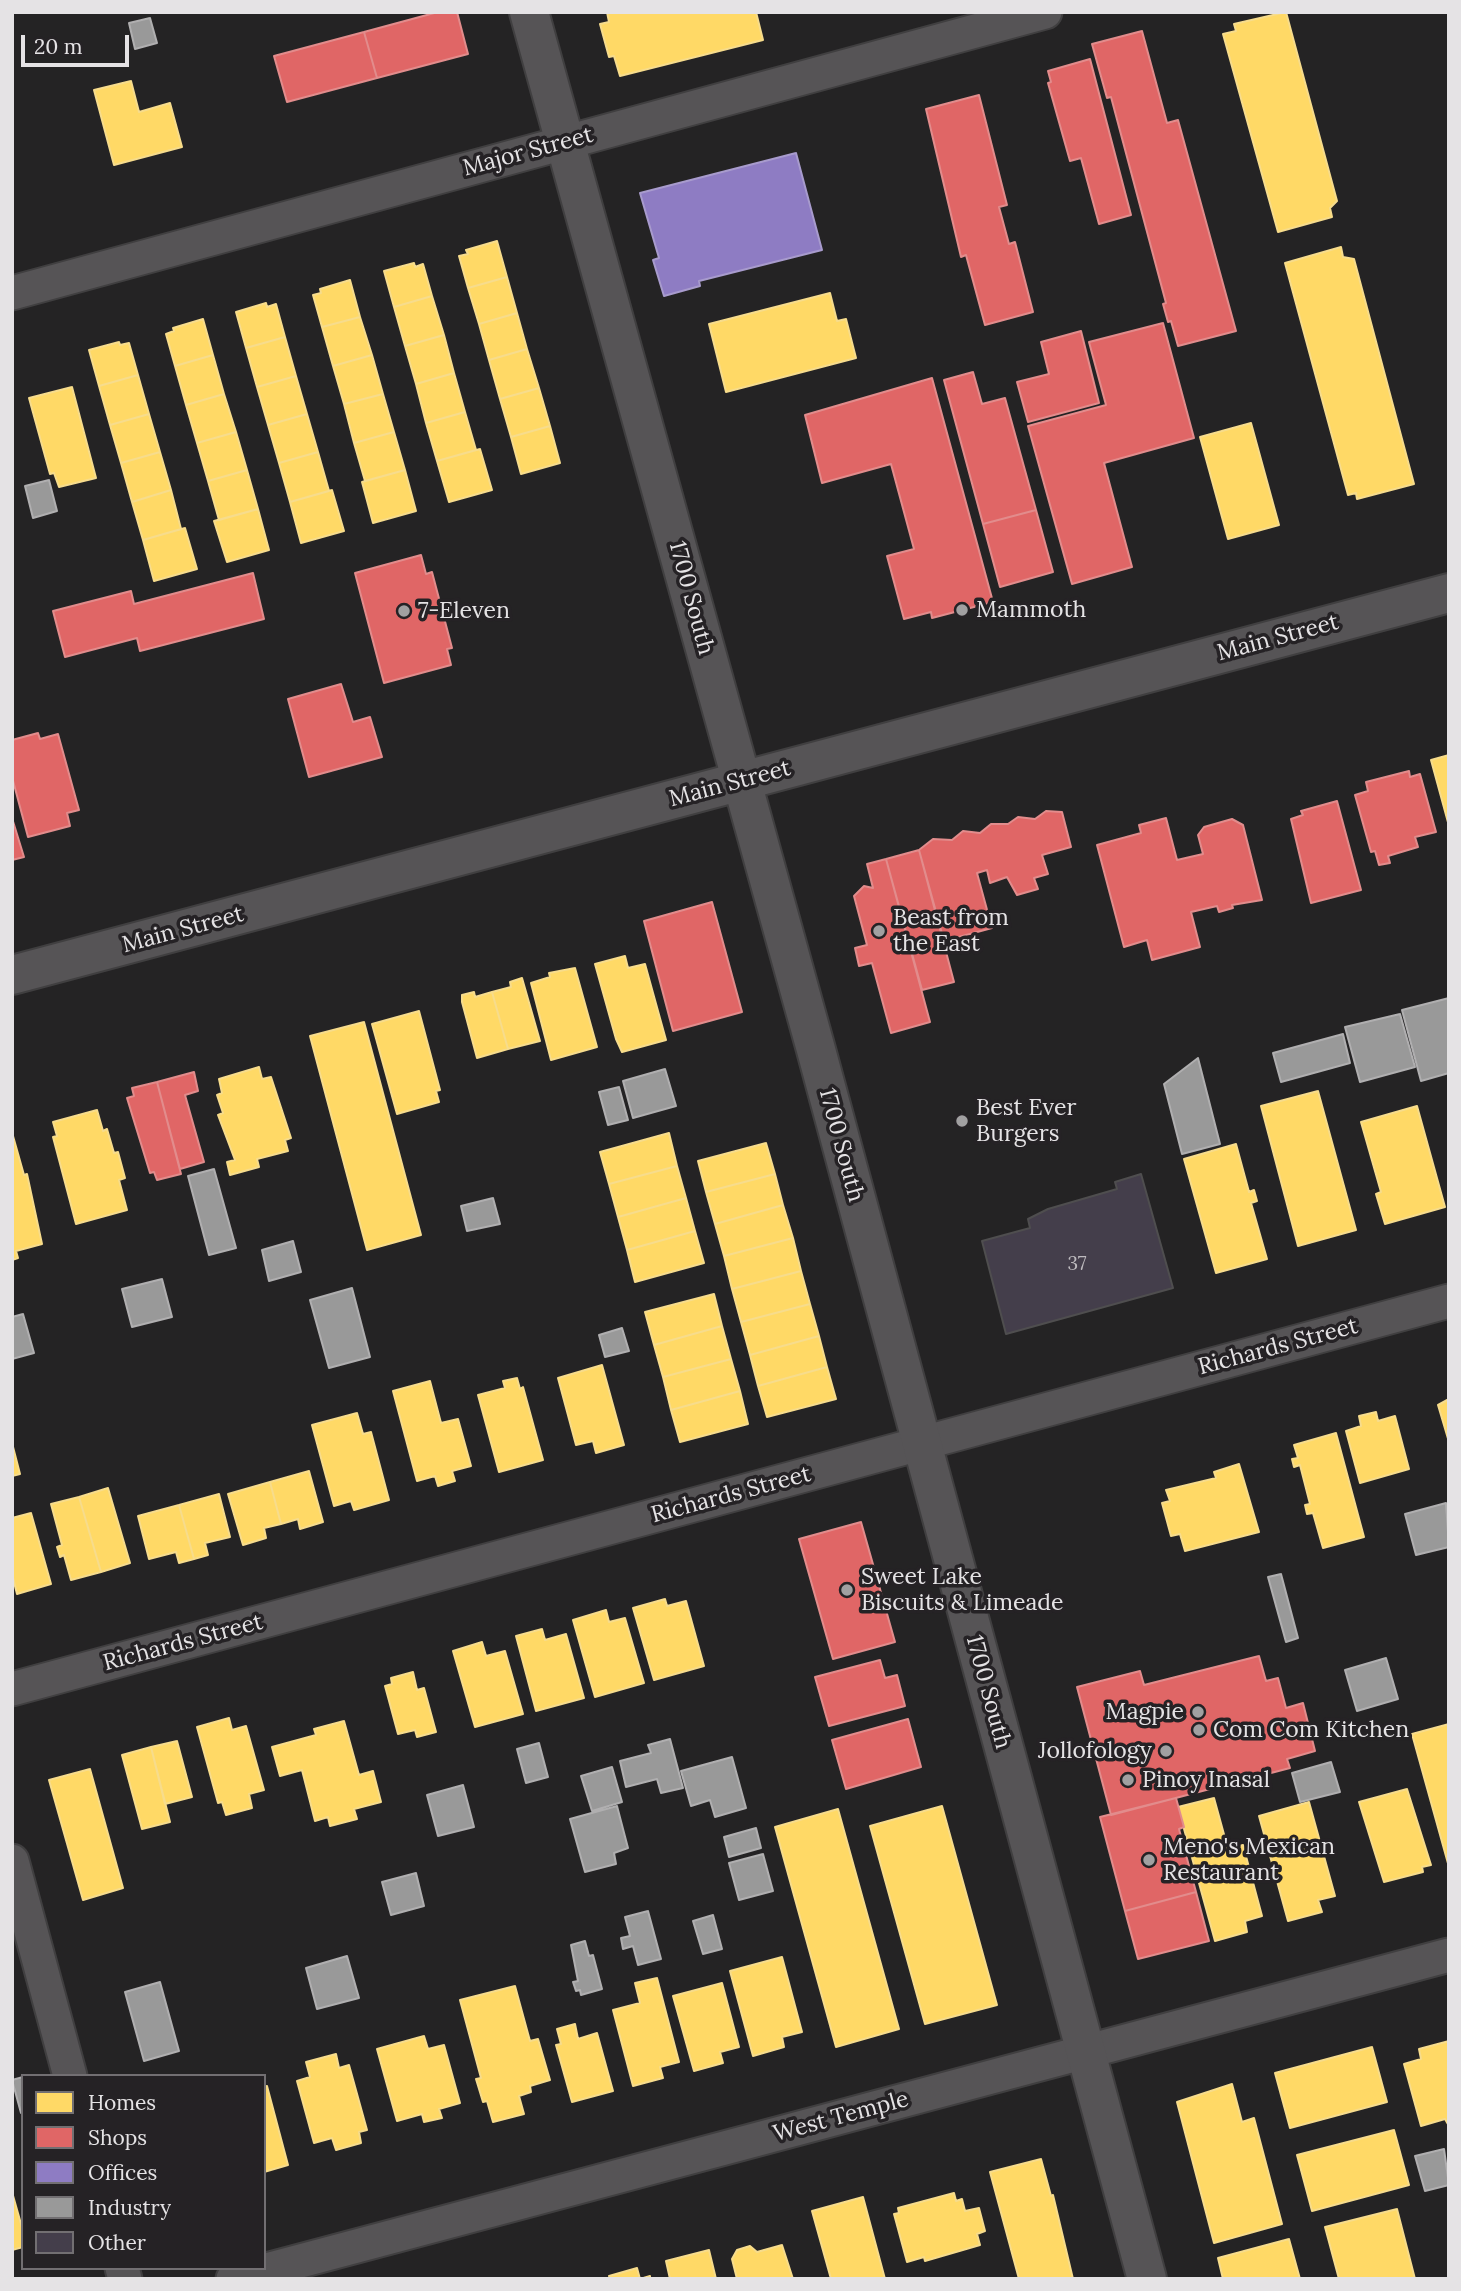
<!DOCTYPE html>
<style>
body{margin:0}
#map{position:relative;width:1461px;height:2291px;overflow:hidden;background:#242324;font-family:Lora,serif}
canvas{display:block}
.frame{position:absolute;inset:0;border:14px solid #e5e3e5;pointer-events:none}
.legend{position:absolute;left:21px;top:2074px;width:245px;height:196px;box-sizing:border-box;background:#252225;border:2px solid #726f72;margin:0;padding:9px 12px;list-style:none;font-size:21px;color:#e5e3e5}
.legend li{display:flex;align-items:center;gap:14px;height:35px}
.legend b{width:35px;border:2px solid #726f72}
.scale{position:absolute;left:21px;top:35px;width:108px;height:32px;box-sizing:border-box;border:4px solid #e5e3e5;border-top:0;padding-left:9px;font-size:21px;line-height:24px;white-space:nowrap;color:#e5e3e5;-webkit-text-stroke:5px #252225;paint-order:stroke}
</style>
<div id="map">
<canvas width="1461" height="2291"></canvas>
<div class="frame"></div>
<ul class="legend">
<li><b style="height:19px;background:#ffd966"></b>Homes</li>
<li><b style="height:19px;background:#e06666"></b>Shops</li>
<li><b style="height:19px;background:#8e7cc3"></b>Offices</li>
<li><b style="height:19px;background:#999"></b>Industry</li>
<li><b style="height:19px;background:#443e4b"></b>Other</li>
</ul>
<div class="scale">20 m</div>
</div>
<script>
const g = document.querySelector('canvas').getContext('2d');
g.lineJoin = 'round';
function paint(path, color) {
  g.fillStyle = color;
  g.fill(path, 'evenodd');
}
function shape(rows) {
  const path = new Path2D();
  for (const r of rows) {
    path.moveTo(r[0], r[1]);
    for (let i = 2; i < r.length; i += 2) path.lineTo(r[i], r[i + 1]);
  }
  return path;
}
function stroke(path, color, width, dash) {
  g.strokeStyle = color;
  g.lineWidth = width;
  g.lineCap = dash ? 'butt' : 'round';
  g.setLineDash(dash || []);
  g.stroke(path);
}
function label(font, color, halo, rows, align = 'center') {
  g.font = font + ' Lora,serif';
  g.lineWidth = 7;
  g.setLineDash([]);
  g.textBaseline = 'middle';
  g.strokeStyle = halo;
  g.fillStyle = color;
  for (const [text, x, y, turn = 0] of rows) {
    g.save();
    g.translate(x, y);
    g.rotate((+turn || 0) * Math.PI / 180);
    g.textAlign = isNaN(turn) ? turn : align;
    if (halo) g.strokeText(text, 0, 0);
    g.fillText(text, 0, 0);
    g.restore();
  }
}
const homes = shape([
 [607,12,756,12,763,40,620,76,614,56,609,57,600,24,609,22,607,12],
 [1286,12,1337,201,1330,208,1332,217,1278,232,1223,34,1236,31,1234,24,1286,12],
 [131,81,139,112,170,103,182,147,114,165,94,90,131,81],
 [497,241,507,277,468,288,459,256,468,254,466,250,497,241],
 [1341,247,1343,257,1354,259,1414,484,1357,499,1356,493,1348,495,1285,263,1341,247],
 [414,263,415,267,423,264,432,296,394,307,384,271,414,263],
 [507,277,517,313,479,324,468,288,507,277],
 [350,280,360,317,322,327,313,295,321,293,320,289,350,280],
 [830,293,837,321,846,319,856,358,726,392,709,324,830,293],
 [432,296,444,335,405,346,394,307,432,296],
 [266,303,267,307,276,304,285,337,246,348,236,312,266,303],
 [517,313,527,349,489,360,479,324,517,313],
 [360,317,372,355,333,366,322,327,360,317],
 [203,319,213,355,175,366,166,334,174,331,173,328,203,319],
 [444,335,454,373,416,384,405,346,444,335],
 [285,337,296,376,257,387,246,348,285,337],
 [119,342,120,345,129,343,138,375,99,386,89,350,119,342],
 [527,349,539,388,500,399,489,360,527,349],
 [213,355,224,394,186,405,175,366,213,355],
 [372,355,383,394,344,404,333,366,372,355],
 [454,373,465,412,426,423,416,384,454,373],
 [138,375,149,414,110,425,99,386,138,375],
 [296,376,307,414,268,425,257,387,296,376],
 [72,387,96,478,59,487,54,473,50,474,29,398,72,387],
 [539,388,550,426,511,437,500,399,539,388],
 [224,394,236,432,197,443,186,405,224,394],
 [383,394,394,432,354,443,344,404,383,394],
 [465,412,476,450,437,461,426,423,465,412],
 [149,414,160,452,121,463,110,425,149,414],
 [307,414,318,452,279,463,268,425,307,414],
 [1251,423,1279,525,1228,539,1200,437,1251,423],
 [550,426,560,463,521,474,511,437,550,426],
 [236,432,247,470,208,481,197,443,236,432],
 [394,432,405,470,365,481,354,443,394,432],
 [480,449,492,490,449,502,437,461,480,449],
 [160,452,171,490,132,502,121,463,160,452],
 [318,452,329,491,290,502,279,463,318,452],
 [247,470,258,509,219,520,208,481,247,470],
 [405,470,416,511,373,523,362,482,405,470],
 [171,490,181,529,143,540,132,502,171,490],
 [332,490,344,531,301,543,290,502,332,490],
 [258,509,269,550,227,562,214,521,258,509],
 [185,528,197,569,154,581,143,540,185,528],
 [1449,755,1449,826,1431,760,1449,755],
 [625,956,628,968,645,964,666,1040,622,1052,616,1039,595,964,625,956],
 [575,968,597,1047,551,1060,531,983,550,977,549,973,575,968],
 [522,978,540,1041,508,1049,492,992,511,987,510,982,522,978],
 [474,992,475,997,492,992,508,1049,477,1058,462,1002,462,995,474,992],
 [419,1011,440,1090,436,1091,439,1102,397,1114,372,1024,419,1011],
 [364,1022,421,1235,367,1250,310,1036,364,1022],
 [259,1067,262,1079,271,1077,291,1138,285,1140,288,1151,257,1159,259,1167,230,1175,227,1162,235,1160,218,1115,223,1113,217,1095,222,1093,219,1079,259,1067],
 [1318,1091,1356,1230,1298,1246,1261,1106,1318,1091],
 [1417,1106,1445,1207,1385,1224,1376,1194,1381,1192,1361,1122,1417,1106],
 [97,1110,103,1131,107,1129,114,1153,118,1152,125,1178,119,1180,127,1210,76,1224,53,1137,57,1136,53,1122,97,1110],
 [669,1133,677,1166,609,1184,600,1152,669,1133],
 [13,1136,24,1175,27,1174,42,1244,16,1251,18,1258,12,1260,13,1136],
 [766,1143,775,1174,706,1192,698,1161,766,1143],
 [1236,1144,1249,1192,1254,1190,1257,1201,1251,1203,1267,1259,1216,1273,1184,1159,1236,1144],
 [677,1166,686,1198,618,1217,609,1184,677,1166],
 [775,1174,783,1205,715,1224,706,1192,775,1174],
 [686,1198,695,1231,627,1250,618,1217,686,1198],
 [783,1205,793,1238,724,1256,715,1224,783,1205],
 [695,1231,704,1263,635,1282,627,1250,695,1231],
 [793,1238,801,1271,732,1289,724,1256,793,1238],
 [801,1271,810,1304,741,1322,732,1289,801,1271],
 [714,1294,722,1326,654,1345,645,1312,714,1294],
 [810,1304,819,1336,750,1355,741,1322,810,1304],
 [722,1326,731,1359,663,1377,654,1345,722,1326],
 [819,1336,827,1367,758,1386,750,1355,819,1336],
 [731,1359,740,1391,671,1410,663,1377,731,1359],
 [602,1365,624,1445,596,1453,593,1441,576,1445,558,1378,602,1365],
 [827,1367,836,1399,767,1417,758,1386,827,1367],
 [517,1378,520,1389,523,1387,543,1460,499,1472,478,1395,505,1388,503,1381,517,1378],
 [430,1381,441,1423,458,1419,471,1466,452,1471,455,1481,438,1486,435,1476,417,1481,393,1391,430,1381],
 [740,1391,748,1424,680,1442,671,1410,740,1391],
 [1449,1399,1449,1442,1438,1405,1449,1399],
 [1376,1412,1378,1421,1395,1416,1409,1469,1360,1483,1346,1431,1361,1426,1359,1416,1376,1412],
 [357,1413,363,1434,371,1432,389,1500,354,1510,351,1501,334,1506,312,1425,357,1413],
 [1336,1433,1364,1537,1323,1548,1313,1513,1307,1514,1305,1505,1310,1504,1300,1465,1294,1467,1292,1459,1298,1458,1294,1445,1336,1433],
 [12,1443,20,1474,12,1476,12,1443],
 [1239,1464,1259,1532,1185,1551,1180,1534,1171,1536,1162,1503,1170,1501,1166,1490,1216,1478,1214,1472,1239,1464],
 [309,1471,323,1522,300,1529,298,1519,281,1524,270,1482,309,1471],
 [270,1482,281,1524,264,1528,266,1538,243,1545,228,1494,270,1482],
 [108,1488,130,1563,101,1572,79,1497,108,1488],
 [219,1494,230,1537,205,1543,208,1555,194,1559,179,1505,219,1494],
 [79,1497,101,1572,71,1580,64,1555,60,1557,57,1547,62,1545,51,1504,79,1497],
 [179,1505,194,1559,179,1563,176,1552,149,1559,138,1516,179,1505],
 [31,1513,51,1584,17,1594,12,1574,12,1518,31,1513],
 [665,1599,667,1606,686,1601,704,1666,654,1680,633,1608,665,1599],
 [606,1610,609,1622,625,1618,644,1683,595,1697,573,1620,606,1610],
 [542,1629,545,1640,566,1634,584,1698,536,1711,516,1636,542,1629],
 [482,1642,486,1656,505,1651,523,1714,475,1727,453,1651,482,1642],
 [413,1672,417,1690,424,1688,436,1732,417,1737,415,1730,398,1734,385,1686,392,1684,391,1678,413,1672],
 [229,1718,232,1730,246,1726,264,1790,249,1794,252,1808,226,1815,222,1802,218,1803,197,1727,229,1718],
 [344,1721,359,1775,373,1771,381,1802,354,1809,357,1819,330,1826,328,1817,315,1821,302,1770,280,1776,272,1747,316,1735,314,1729,344,1721],
 [1449,1724,1449,1867,1412,1734,1449,1724],
 [177,1741,192,1797,165,1804,151,1747,177,1741],
 [151,1747,170,1822,142,1829,122,1755,151,1747],
 [90,1769,123,1888,83,1900,49,1780,90,1769],
 [1407,1789,1431,1865,1422,1867,1423,1872,1384,1882,1359,1802,1407,1789],
 [1214,1798,1228,1849,1243,1845,1262,1916,1245,1921,1247,1932,1215,1941,1178,1807,1214,1798],
 [1309,1802,1335,1896,1318,1900,1322,1912,1288,1921,1259,1816,1309,1802],
 [942,1806,997,2005,925,2024,870,1826,942,1806],
 [838,1809,899,2029,836,2047,775,1827,838,1809],
 [782,1957,802,2032,782,2037,784,2047,753,2056,730,1971,782,1957],
 [657,1978,679,2062,660,2067,663,2078,633,2086,613,2010,640,2003,635,1983,657,1978],
 [722,1983,739,2047,720,2052,723,2063,694,2071,673,1996,722,1983],
 [515,1986,530,2041,538,2039,550,2080,530,2086,531,2092,519,2096,524,2114,493,2122,487,2101,483,2102,476,2079,481,2078,460,2000,515,1986],
 [575,2024,578,2039,597,2033,613,2091,572,2102,556,2045,561,2044,557,2029,575,2024],
 [424,2036,428,2049,444,2045,460,2103,439,2109,442,2118,424,2122,422,2114,397,2121,377,2049,424,2036],
 [1449,2041,1449,2126,1445,2119,1421,2126,1404,2064,1421,2059,1419,2049,1449,2041],
 [1372,2047,1387,2102,1290,2128,1275,2073,1372,2047],
 [336,2054,339,2068,349,2065,367,2130,359,2132,361,2143,336,2150,332,2138,314,2143,297,2081,310,2077,306,2062,336,2054],
 [1232,2084,1242,2122,1254,2118,1282,2224,1214,2243,1177,2102,1232,2084],
 [267,2086,288,2165,264,2172,264,2087,267,2086],
 [1394,2130,1409,2185,1312,2211,1297,2155,1394,2130],
 [1041,2159,1051,2196,1053,2195,1073,2279,1019,2279,990,2172,1041,2159],
 [12,2192,23,2231,23,2247,12,2250,12,2192],
 [954,2193,956,2201,962,2199,965,2211,979,2208,985,2231,977,2234,980,2245,925,2261,924,2257,907,2262,894,2214,899,2213,898,2208,954,2193],
 [863,2197,885,2279,831,2279,812,2211,863,2197],
 [1397,2209,1415,2279,1339,2279,1325,2227,1397,2209],
 [1289,2239,1300,2279,1223,2279,1218,2258,1289,2239],
 [782,2245,793,2279,737,2279,732,2259,737,2250,750,2246,757,2252,782,2245],
 [709,2250,716,2279,670,2279,666,2261,709,2250],
 [637,2268,640,2279,650,2276,650,2279,610,2279,609,2276,637,2268]
]);
const shops = shape([
 [438,12,457,12,468,54,377,78,364,32,438,12],
 [1142,31,1167,123,1178,120,1236,331,1178,346,1171,321,1168,322,1163,304,1166,303,1111,97,1107,98,1092,44,1142,31],
 [364,32,377,78,287,102,274,56,364,32],
 [1090,59,1131,215,1099,224,1081,158,1070,161,1048,83,1051,82,1048,71,1090,59],
 [979,95,1007,205,999,207,1009,244,1015,242,1033,312,985,325,966,255,961,257,926,109,979,95],
 [1163,323,1194,438,1104,463,1132,567,1072,584,1028,426,1106,405,1089,342,1163,323],
 [1081,331,1099,403,1028,422,1017,382,1049,374,1041,342,1081,331],
 [973,372,982,404,1005,398,1036,510,983,524,944,380,973,372],
 [932,378,993,602,932,618,931,612,904,619,887,556,914,549,891,464,822,483,805,415,932,378],
 [1036,510,1053,572,1000,587,983,524,1036,510],
 [421,555,426,574,432,572,452,648,447,649,451,665,384,683,355,573,421,555],
 [253,573,264,619,140,651,137,638,65,657,53,611,131,591,134,604,253,573],
 [341,684,353,722,370,717,382,757,309,777,288,699,341,684],
 [38,733,40,739,58,734,79,810,67,813,70,826,28,837,12,777,12,740,38,733],
 [1409,771,1410,777,1420,774,1436,832,1415,837,1418,847,1388,856,1390,863,1379,865,1375,851,1371,852,1355,795,1368,791,1366,782,1409,771],
 [1337,801,1361,890,1311,903,1291,819,1303,815,1301,811,1337,801],
 [1046,811,1062,812,1071,847,1042,855,1048,874,1034,878,1038,889,1017,895,1007,877,990,883,987,870,977,873,992,928,944,941,919,850,933,839,952,840,963,831,980,833,991,824,1008,824,1018,817,1035,819,1046,811],
 [12,818,24,857,12,860,12,818],
 [1166,818,1177,860,1203,854,1198,835,1204,827,1232,819,1243,825,1262,900,1232,905,1233,908,1219,912,1217,906,1191,912,1200,947,1152,960,1147,940,1124,947,1097,845,1141,833,1139,825,1166,818],
 [919,850,954,982,922,990,886,859,919,850],
 [886,859,930,1022,891,1033,872,963,859,966,855,948,867,945,854,896,864,886,873,888,867,864,886,859],
 [712,902,742,1012,673,1031,644,921,712,902],
 [194,1072,198,1091,185,1095,204,1162,180,1169,157,1082,194,1072],
 [157,1082,181,1174,157,1180,154,1172,150,1173,127,1098,134,1096,132,1088,157,1082],
 [861,1522,895,1642,833,1659,799,1539,861,1522],
 [1259,1656,1266,1681,1278,1678,1286,1708,1303,1703,1315,1751,1287,1759,1290,1768,1111,1815,1077,1687,1140,1671,1144,1685,1259,1656],
 [880,1660,885,1678,897,1675,905,1706,829,1726,815,1677,880,1660],
 [908,1719,921,1767,846,1789,832,1740,908,1719],
 [1176,1798,1184,1827,1179,1829,1196,1892,1125,1911,1100,1817,1176,1798],
 [1196,1892,1209,1941,1138,1959,1125,1911,1196,1892]
]);
const offices = shape([
 [796,153,822,250,699,281,700,286,664,296,653,260,659,258,640,193,796,153]
]);
const industry = shape([
 [150,18,157,43,135,49,129,23,150,18],
 [49,480,57,511,33,518,25,486,49,480],
 [1449,998,1449,1073,1421,1081,1402,1010,1449,998],
 [1400,1014,1415,1067,1360,1082,1345,1027,1400,1014],
 [1343,1034,1350,1063,1281,1082,1273,1053,1343,1034],
 [1198,1058,1220,1144,1182,1154,1164,1084,1198,1058],
 [665,1069,676,1106,633,1118,623,1081,665,1069],
 [619,1087,628,1120,608,1125,599,1092,619,1087],
 [214,1169,236,1248,209,1255,188,1176,214,1169],
 [493,1198,500,1224,467,1231,461,1206,493,1198],
 [293,1241,301,1272,269,1281,262,1250,293,1241],
 [162,1279,172,1317,132,1327,122,1289,162,1279],
 [352,1288,370,1357,329,1368,310,1300,352,1288],
 [23,1314,34,1353,12,1359,12,1317,23,1314],
 [622,1328,629,1351,605,1357,599,1335,622,1328],
 [1446,1503,1449,1547,1416,1555,1405,1514,1446,1503],
 [1281,1574,1298,1638,1286,1642,1268,1577,1281,1574],
 [1386,1658,1398,1699,1357,1711,1345,1670,1386,1658],
 [670,1739,683,1788,661,1793,657,1779,626,1787,620,1761,651,1753,648,1745,670,1739],
 [539,1743,548,1777,526,1783,517,1749,539,1743],
 [732,1757,746,1808,715,1817,710,1800,691,1806,681,1771,732,1757],
 [1331,1762,1340,1792,1300,1802,1292,1773,1331,1762],
 [612,1767,622,1802,592,1811,581,1776,612,1767],
 [463,1785,474,1827,438,1836,427,1795,463,1785],
 [617,1806,628,1848,614,1853,616,1864,585,1872,570,1819,617,1806],
 [756,1828,761,1848,729,1857,724,1837,756,1828],
 [763,1854,773,1891,739,1900,729,1863,763,1854],
 [416,1873,424,1906,391,1915,382,1882,416,1873],
 [648,1911,661,1959,638,1965,633,1946,623,1949,621,1938,630,1936,625,1917,648,1911],
 [713,1915,722,1949,703,1954,693,1921,713,1915],
 [585,1941,589,1956,593,1955,602,1989,581,1995,580,1990,576,1991,573,1982,578,1981,571,1945,585,1941],
 [347,1956,359,1998,317,2009,306,1968,347,1956],
 [160,1982,179,2051,144,2061,125,1992,160,1982],
 [23,2077,23,2113,21,2113,12,2080,23,2077],
 [1444,2149,1449,2185,1425,2191,1415,2156,1444,2149]
]);
const building = shape([
 [1141,1174,1173,1288,1006,1334,982,1241,1030,1228,1028,1219,1048,1209,1117,1189,1115,1182,1141,1174]
]);
const minor = shape([
 [12,293,1045,12],
 [12,1689,1449,1301],
 [12,1861,70,2076],
 [122,2268,125,2279],
 [233,2279,1449,1955]
]);
const tertiary = shape([
 [529,12,815,1046,1147,2279],
 [12,975,1449,593]
]);
const markers = [
 [962,610,7,"#a1a0a1"],
 [404,611,7,"#a1a0a1"],
 [879,931,7,"#a1a0a1"],
 [962,1121,7,"#a1a0a1"],
 [847,1590,7,"#a1a0a1"],
 [1198,1712,7,"#a1a0a1"],
 [1199,1730,7,"#a1a0a1"],
 [1166,1751,7,"#a1a0a1"],
 [1128,1780,7,"#a1a0a1"],
 [1149,1860,7,"#a1a0a1"]
];
const numberNames = [
 ["37",1077,1265]
];
const streetNames = [
 ["Major Street",528,152,-15],
 ["1700 South",691,598,75],
 ["Main Street",1278,638,-15],
 ["Main Street",730,784,-15],
 ["Main Street",183,930,-15],
 ["1700 South",841,1145,75],
 ["Richards Street",1278,1347,-15],
 ["Richards Street",731,1495,-15],
 ["Richards Street",183,1643,-15],
 ["1700 South",988,1692,75],
 ["West Temple",841,2117,-15]
];
const poiNames = [
 ["Mammoth",976,610],
 ["7-Eleven",418,611],
 ["Beast from",893,918],
 ["the East",893,944],
 ["Best Ever",976,1108],
 ["Burgers",976,1134],
 ["Sweet Lake",861,1577],
 ["Biscuits & Limeade",861,1603],
 ["Magpie",1184,1712,"right"],
 ["Com Com Kitchen",1213,1730],
 ["Jollofology",1152,1751,"right"],
 ["Pinoy Inasal",1142,1780],
 ["Meno's Mexican",1163,1847],
 ["Restaurant",1163,1873]
];
paint(homes, '#ffd966');
stroke(homes, '#f7dc8c', 2);
paint(shops, '#e06666');
stroke(shops, '#e28c8c', 2);
paint(offices, '#8e7cc3');
stroke(offices, '#a89bcd', 2);
paint(industry, '#999');
stroke(industry, '#b0afb0', 2);
paint(building, '#443e4b');
stroke(building, '#4f4e4f', 2);
stroke(minor, '#403f40', 37);
stroke(tertiary, '#403f40', 42);
stroke(minor, '#565456', 33);
stroke(tertiary, '#565456', 38);
for (const [x, y, r, color] of markers) {
  const dot = new Path2D();
  dot.arc(x, y, r, 0, 2 * Math.PI);
  g.fillStyle = color;
  g.fill(dot);
  stroke(dot, '#252225', 2.5);
}
label('19px', '#bdbabe', null, numberNames);
label('23px', '#e5e3e5', '#252225', streetNames);
label('23px', '#e5e3e5', '#252225', poiNames, 'left');
</script>
